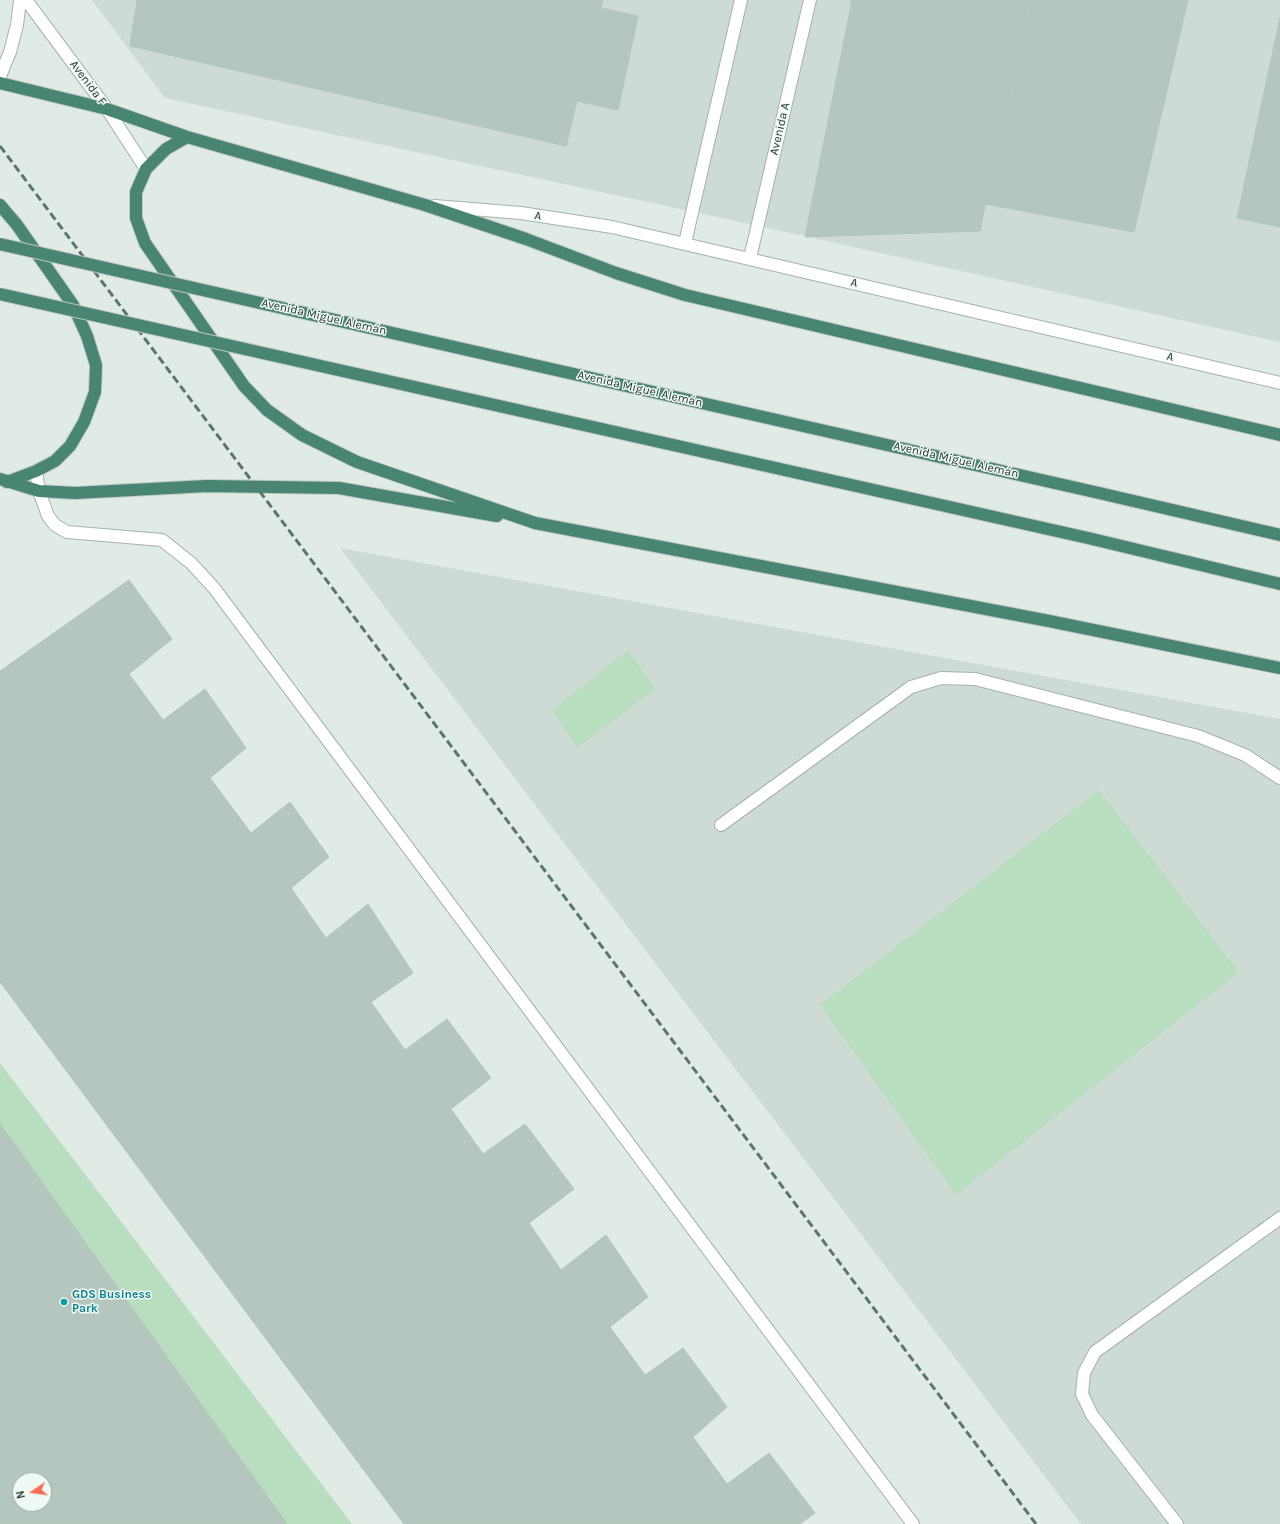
<!DOCTYPE html>
<meta charset="utf-8">
<style>
body{margin:0}
#map{position:relative;width:1280px;height:1524px;overflow:hidden;background:#e0ebe5;font-family:Karla,sans-serif}
canvas{display:block}
.north{position:absolute;left:12px;top:1472px;width:40px;height:40px;box-sizing:border-box;background:#f0f8f3;border:1px solid #9dada6;border-radius:50%;rotate:257deg;font-size:11px;font-weight:700;line-height:16px;text-align:center;color:#203c32}
.north::after{content:'';display:block;margin:auto;width:14px;height:18px;background:#f56f54;clip-path:polygon(50% 0,100% 100%,50% 72%,0 100%)}
</style>
<div id="map">
<canvas width="1280" height="1524"></canvas>
<div class="north">N</div>
</div>
<script>
const g = document.querySelector('canvas').getContext('2d');
g.lineJoin = 'round';
function paint(path, color) {
  g.fillStyle = color;
  g.fill(path, 'evenodd');
}
function shape(rows) {
  const path = new Path2D();
  for (const r of rows) {
    path.moveTo(r[0], r[1]);
    for (let i = 2; i < r.length; i += 2) path.lineTo(r[i], r[i + 1]);
  }
  return path;
}
function stroke(path, color, width, dash) {
  g.strokeStyle = color;
  g.lineWidth = width;
  g.lineCap = dash ? 'butt' : 'round';
  g.setLineDash(dash || []);
  g.stroke(path);
}
function label(font, color, halo, rows, align = 'center') {
  g.font = font + ' Karla,sans-serif';
  g.lineWidth = 3;
  g.setLineDash([]);
  g.textBaseline = 'middle';
  g.strokeStyle = halo;
  g.fillStyle = color;
  for (const [text, x, y, turn = 0] of rows) {
    g.save();
    g.translate(x, y);
    g.rotate((+turn || 0) * Math.PI / 180);
    g.textAlign = isNaN(turn) ? turn : align;
    if (halo) g.strokeText(text, 0, 0);
    g.fillText(text, 0, 0);
    g.restore();
  }
}
const built = shape([
 [92,0,1280,0,1280,342,768,228,165,98],
 [340,548,1280,719,1280,1524,1081,1524]
]);
const green = shape([
 [628,650,655,689,577,748,552,710],
 [1099,790,1239,972,956,1195,820,1005],
 [0,1063,352,1524,0,1524],
 [20,1480,44,1480,44,1504,20,1504]
]);
const building = shape([
 [137,0,603,0,601,8,638,16,618,110,577,101,566,146,130,46,137,0],
 [852,0,1027,0,980,231,805,237,852,0],
 [1027,0,1188,0,1134,232,986,204,1027,0],
 [1280,18,1280,227,1237,218,1280,18],
 [129,580,172,639,129,674,163,720,205,689,246,748,210,778,251,833,290,802,329,857,291,888,326,938,368,904,413,973,371,1002,405,1050,447,1019,491,1078,451,1109,483,1154,525,1124,574,1189,529,1223,561,1270,606,1235,648,1297,610,1327,645,1375,683,1348,727,1407,693,1437,727,1484,769,1453,815,1513,800,1524,404,1524,0,982,0,671,129,580],
 [0,1124,287,1524,0,1524,0,1124],
 [20,1480,44,1480,44,1504,20,1504,20,1480]
]);
const service = shape([
 [36,471,39,491,48,516,55,525,67,532,162,540,191,563,214,588,913,1524],
 [721,825,911,687,941,678,975,679,1198,736,1245,755,1280,778],
 [1177,1524,1092,1415,1082,1394,1084,1373,1095,1352,1280,1218]
]);
const minor = shape([
 [26,0,107,109,146,169],
 [0,76,10,52,17,25,20,0],
 [435,206,521,213,612,227,1280,383],
 [685,243,741,0],
 [750,258,810,0]
]);
const trunk = shape([
 [0,83,107,109,187,137],
 [0,205,17,225,73,305,87,336,96,365,95,392,84,422,70,446,55,461,36,471,7,482],
 [1280,435,685,295,616,273,526,239,425,205,187,137,166,149,146,169,136,192,136,218,145,243,244,386,267,410,302,435,357,462,535,523,1049,621,1280,668],
 [0,479,39,491,75,493,207,486,339,488,497,516],
 [1099,493,1280,535],
 [1088,538,1280,584]
]);
const rail = shape([
 [0,146,1036,1524]
]);
const trunkBridge = shape([
 [0,244,1099,493],
 [0,294,1088,538]
]);
const markers = [
 [64,1302,4,"#0f9aa8"]
];
const streetNames = [
 ["Avenida F",88,83,53],
 ["Avenida A",780,129,-77],
 ["A",538,216,8],
 ["A",854,283,13],
 ["Avenida Miguel Alemán",324,317,13],
 ["A",1170,357,13],
 ["Avenida Miguel Alemán",640,389,13],
 ["Avenida Miguel Alemán",956,460,13]
];
const cultureNames = [
 ["GDS Business",72,1295],
 ["Park",72,1309]
];
paint(built, '#cedbd4');
paint(green, '#b8ddbf');
paint(building, '#b5c6be');
stroke(building, '#b2c5bb', 1);
stroke(service, '#a3b3ac', 14);
stroke(minor, '#a3b3ac', 14);
stroke(trunk, '#c1c8c6', 14);
stroke(service, '#fff', 12);
stroke(minor, '#fff', 12);
stroke(trunk, '#488572', 12);
stroke(rail, '#5a776d', 3, [8, 4]);
stroke(trunkBridge, '#c1c8c6', 14, []);
stroke(trunkBridge, '#488572', 12);
for (const [x, y, r, color] of markers) {
  const dot = new Path2D();
  dot.arc(x, y, r, 0, 2 * Math.PI);
  g.fillStyle = color;
  g.fill(dot);
  stroke(dot, '#f0f8f3', 1.5);
}
label('12px', '#203c32', '#f0f8f3', streetNames);
label('bold 12px', '#0d838f', '#f0f8f3', cultureNames, 'left');
</script>
